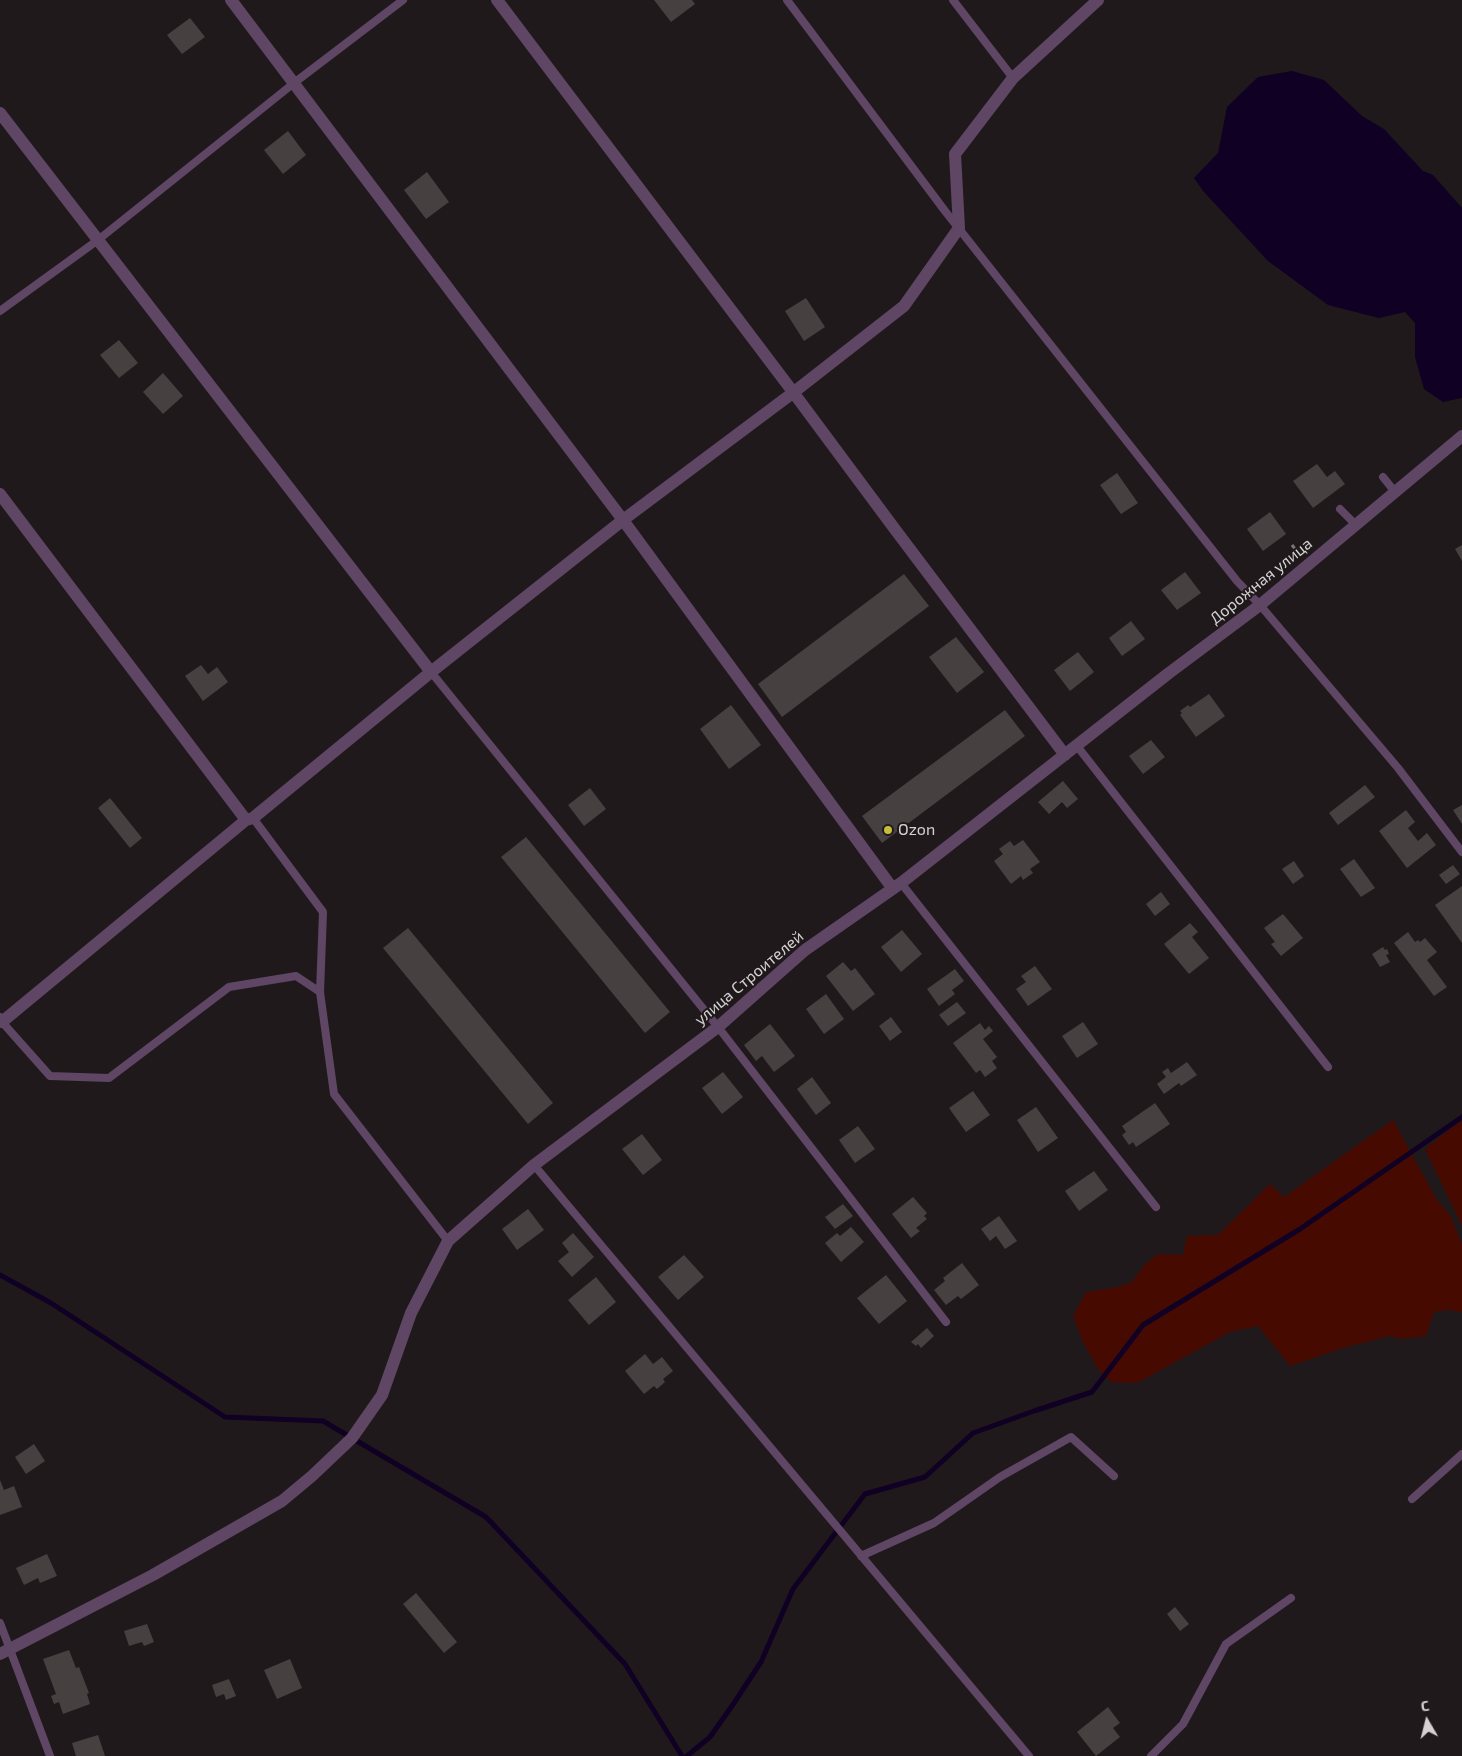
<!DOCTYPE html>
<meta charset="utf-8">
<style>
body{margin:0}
#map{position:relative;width:1462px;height:1756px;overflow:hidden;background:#1f191c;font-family:"Exo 2",sans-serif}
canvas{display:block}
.north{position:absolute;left:1402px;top:1696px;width:50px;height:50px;-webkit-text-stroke:4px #1f191c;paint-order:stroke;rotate:352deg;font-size:14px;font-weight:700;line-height:20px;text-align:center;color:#d5d1d3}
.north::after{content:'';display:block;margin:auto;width:18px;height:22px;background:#d5d1d3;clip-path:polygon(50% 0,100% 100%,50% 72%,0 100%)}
</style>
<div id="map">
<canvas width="1462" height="1756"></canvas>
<div class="north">С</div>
</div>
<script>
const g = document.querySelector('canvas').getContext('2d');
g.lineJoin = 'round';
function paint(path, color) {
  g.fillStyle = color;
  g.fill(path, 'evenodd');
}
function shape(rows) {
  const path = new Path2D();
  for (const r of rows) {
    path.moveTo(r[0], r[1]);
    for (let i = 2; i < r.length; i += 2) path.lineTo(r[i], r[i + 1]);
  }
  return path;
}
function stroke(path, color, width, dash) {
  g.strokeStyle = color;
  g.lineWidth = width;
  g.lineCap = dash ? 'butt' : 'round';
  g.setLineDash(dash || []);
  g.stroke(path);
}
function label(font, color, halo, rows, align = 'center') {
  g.font = font + ' "Exo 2",sans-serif';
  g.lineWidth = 4;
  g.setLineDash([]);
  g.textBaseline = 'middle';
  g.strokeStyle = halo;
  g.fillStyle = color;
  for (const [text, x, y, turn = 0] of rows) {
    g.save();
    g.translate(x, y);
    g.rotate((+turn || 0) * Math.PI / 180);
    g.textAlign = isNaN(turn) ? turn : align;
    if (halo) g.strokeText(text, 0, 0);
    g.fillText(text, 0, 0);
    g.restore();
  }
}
const green = shape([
 [1393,1120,1437,1200,1450,1215,1462,1244,1462,1312,1447,1310,1434,1312,1426,1336,1402,1339,1390,1336,1343,1348,1290,1366,1258,1326,1230,1332,1137,1383,1111,1382,1098,1369,1083,1342,1073,1316,1086,1292,1118,1287,1132,1282,1144,1265,1158,1254,1183,1255,1187,1236,1218,1235,1270,1184,1284,1197],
 [1462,1120,1462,1226,1425,1149]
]);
const water = shape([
 [1292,71,1324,80,1362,116,1384,129,1423,171,1433,175,1462,208,1462,398,1443,402,1424,389,1415,357,1415,323,1405,312,1379,318,1328,305,1268,261,1204,192,1194,178,1218,153,1227,107,1258,77]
]);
const stream = shape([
 [0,1275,51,1303,225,1417,323,1421,486,1517,625,1664,682,1756],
 [687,1756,710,1737,732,1706,761,1662,793,1589,865,1494,925,1477,973,1433,1034,1411,1092,1392,1143,1325,1300,1229,1462,1117]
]);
const building = shape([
 [654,0,692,0,695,4,671,22],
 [190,18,205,37,182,54,167,35],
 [288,131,306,155,283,174,264,150],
 [427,172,449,202,426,219,404,190],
 [806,298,825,327,804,341,785,311],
 [119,340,138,363,119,378,100,355],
 [163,373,183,396,163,414,143,392],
 [1317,464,1327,477,1335,471,1345,484,1313,508,1293,481],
 [1117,473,1138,503,1121,514,1100,485],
 [1270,512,1286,534,1263,551,1247,529],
 [1462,545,1462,561,1455,549],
 [1185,572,1201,593,1177,610,1161,590],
 [904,574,929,606,782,717,758,684],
 [1131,621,1145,639,1122,656,1109,638],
 [956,637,984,672,957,693,929,657],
 [1078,652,1094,672,1070,691,1054,670],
 [201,665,208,674,217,667,228,682,203,701,185,676],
 [1209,694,1225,716,1196,737,1180,715,1182,713,1180,711,1188,705,1190,707],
 [731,705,761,745,729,769,700,729],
 [1005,710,1025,736,882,843,862,816],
 [1151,740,1165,757,1143,774,1129,756],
 [1063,781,1078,799,1067,808,1062,802,1049,814,1038,802],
 [1365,785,1375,797,1338,825,1329,813],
 [590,788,606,809,584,826,568,805],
 [110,798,142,838,130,848,98,808],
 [1462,805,1462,824,1453,810],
 [1406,810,1415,822,1408,828,1418,841,1427,833,1436,845,1407,868,1379,831],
 [526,837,670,1012,645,1033,501,857],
 [1023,840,1040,862,1030,869,1033,873,1023,880,1021,876,1011,884,994,861,1003,854,999,849,1010,841,1014,846],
 [1354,859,1375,888,1361,897,1340,869],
 [1294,861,1304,876,1293,884,1282,869],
 [1453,865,1460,874,1446,884,1439,875],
 [1462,886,1462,943,1435,905],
 [1161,892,1170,904,1155,916,1146,904],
 [1283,914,1303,938,1281,956,1271,944,1275,942,1264,928],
 [1190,923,1198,932,1192,937,1209,958,1189,974,1164,944],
 [408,928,553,1103,528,1124,383,948],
 [902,930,922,954,901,972,881,947],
 [1408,932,1415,942,1418,940,1420,942,1425,938,1437,952,1427,960,1447,987,1434,996,1394,943],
 [1383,947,1385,950,1387,949,1389,954,1386,955,1390,962,1380,967,1372,954],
 [843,962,851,971,855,968,875,994,853,1011,826,976],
 [1035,966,1052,989,1028,1006,1016,989,1026,982,1021,976],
 [955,969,964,981,952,990,955,994,939,1006,927,989],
 [826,994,844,1019,824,1034,806,1009],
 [957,1002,966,1013,948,1026,939,1015],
 [891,1017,902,1032,890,1041,879,1026],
 [1083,1022,1098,1044,1077,1058,1062,1036],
 [980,1023,985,1030,989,1026,993,1031,983,1039,997,1057,992,1061,997,1068,985,1077,980,1070,976,1073,953,1043],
 [770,1024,795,1056,774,1072,762,1056,756,1061,744,1045],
 [1187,1062,1197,1075,1181,1086,1179,1083,1164,1094,1157,1084,1166,1077,1162,1072,1168,1068,1171,1073],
 [723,1072,743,1097,722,1114,702,1088],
 [812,1077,831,1103,816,1115,797,1089],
 [973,1091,990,1115,966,1132,949,1108],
 [1155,1103,1170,1124,1136,1147,1133,1142,1129,1145,1122,1135,1126,1132,1122,1126],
 [1036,1107,1058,1138,1038,1152,1017,1120],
 [858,1126,875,1149,855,1163,839,1140],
 [642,1134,662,1160,643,1175,622,1149],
 [1094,1171,1108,1190,1079,1211,1065,1191],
 [913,1197,927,1213,924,1216,927,1219,916,1228,920,1231,911,1238,892,1214],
 [843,1204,853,1216,835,1229,825,1217],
 [528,1209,544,1230,517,1250,502,1229],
 [999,1216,1017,1241,1005,1249,996,1236,990,1241,981,1229],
 [851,1227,864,1242,841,1262,825,1243,837,1233,840,1236],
 [573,1233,594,1257,572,1277,558,1261,569,1252,562,1243],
 [684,1255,704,1277,678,1300,658,1277],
 [962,1263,979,1285,961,1299,958,1296,946,1305,934,1290,945,1281,943,1278],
 [886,1275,907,1301,879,1324,857,1298],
 [596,1277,616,1302,589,1325,568,1300],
 [927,1328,934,1336,921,1348,918,1344,916,1346,911,1342],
 [645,1354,653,1364,662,1357,673,1371,663,1379,665,1382,657,1389,654,1386,644,1394,625,1371],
 [34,1444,45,1461,26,1474,15,1457],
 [0,1480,4,1490,14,1486,22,1507,0,1515],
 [47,1554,57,1576,40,1583,38,1578,24,1585,16,1568],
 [416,1593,457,1642,444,1653,403,1604],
 [1175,1607,1189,1624,1180,1631,1167,1614],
 [147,1624,154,1642,144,1646,142,1642,129,1646,124,1631],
 [69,1650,76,1668,79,1667,89,1693,87,1694,90,1704,63,1714,59,1702,54,1704,51,1696,56,1694,43,1659],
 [290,1659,302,1688,277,1699,264,1670],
 [229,1679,236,1696,226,1700,224,1694,216,1697,212,1685],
 [1108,1707,1120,1723,1113,1728,1120,1737,1096,1756,1077,1732],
 [98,1735,105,1756,76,1756,72,1743]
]);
const path = shape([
 [1292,545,1299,554]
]);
const service = shape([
 [787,0,945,211,1237,581,1260,605,1398,768,1462,852],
 [953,0,1013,78],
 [0,311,98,240,294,83,403,0],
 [1383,477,1395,492],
 [1340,509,1356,525],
 [431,672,718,1027,946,1322],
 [1077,746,1328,1067],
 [253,818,323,912,320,992,334,1094,448,1241],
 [901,883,1156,1207],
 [2,1022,50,1076,109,1078,229,987,296,976,320,992],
 [534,1165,1029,1756],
 [1412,1499,1462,1454],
 [861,1556,934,1523,1000,1477,1071,1437,1114,1476],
 [0,1623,50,1756],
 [1151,1756,1183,1724,1226,1644,1291,1598]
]);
const minor = shape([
 [231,0,623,520,893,889],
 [497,0,790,388,894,528,1065,755],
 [0,113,431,672],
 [0,494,246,820],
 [0,1019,2,1022,246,820,253,818,431,672,623,520,794,392,904,306,959,228,955,154,1013,78,1098,0],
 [0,1654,153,1575,282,1501,312,1476,352,1438,382,1395,411,1313,448,1241,534,1165,718,1027,805,950,901,883,1169,673,1260,605,1462,436]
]);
const markers = [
 [888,830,5,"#c4bd3e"]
];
const streetNames = [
 ["Дорожная улица",1261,581,-39],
 ["улица Строителей",749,978,-40]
];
const poiNames = [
 ["Ozon",898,830]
];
paint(green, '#470a00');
paint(water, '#0f0024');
stroke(stream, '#0f0024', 5);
paint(building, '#474041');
stroke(path, '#7a7578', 3, [5, 2.5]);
stroke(service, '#604665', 8);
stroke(minor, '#604665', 12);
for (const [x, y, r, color] of markers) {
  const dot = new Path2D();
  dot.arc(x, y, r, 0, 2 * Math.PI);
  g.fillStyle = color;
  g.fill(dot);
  stroke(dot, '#1f191c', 2);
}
label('16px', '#d5d1d3', '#1f191c', streetNames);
label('16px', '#d5d1d3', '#1f191c', poiNames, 'left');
</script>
